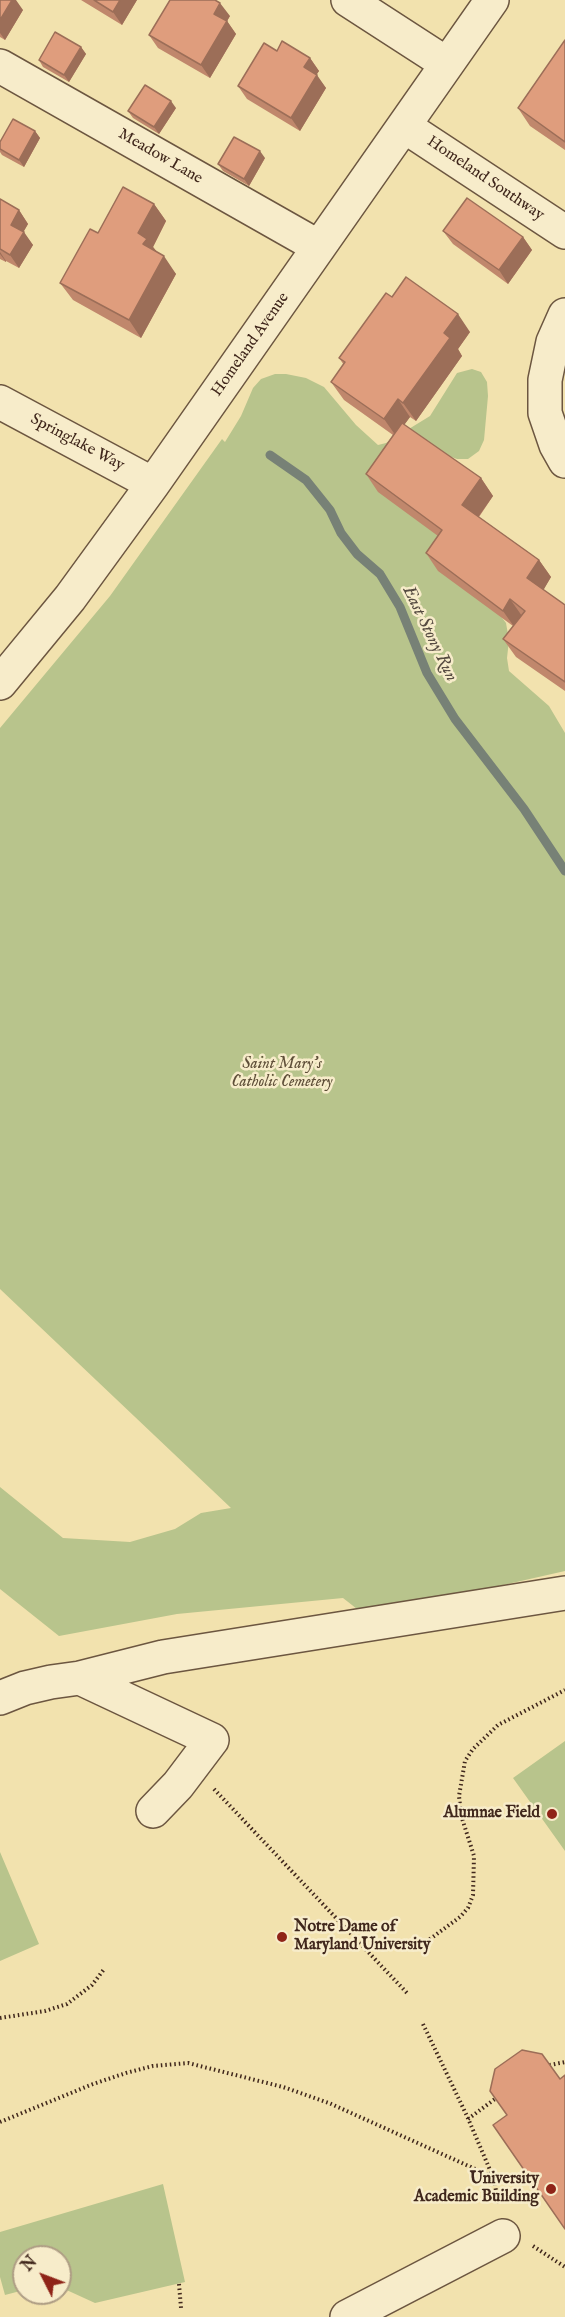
<!DOCTYPE html>
<style>
body{margin:0}
#map{position:relative;width:565px;height:2317px;overflow:hidden;background:#f2e2ae;font-family:"IM FELL English",serif}
canvas{display:block}
.north{position:absolute;left:12px;top:2245px;width:60px;height:60px;box-sizing:border-box;background:#f7ecca;border:2px solid #ae9d84;border-radius:50%;rotate:312deg;font-size:16px;font-weight:700;line-height:24px;text-align:center;color:#40271c}
.north::after{content:'';display:block;margin:auto;width:21px;height:27px;background:#8f2418;clip-path:polygon(50% 0,100% 100%,50% 72%,0 100%)}
</style>
<div id="map">
<canvas width="565" height="2317"></canvas>
<div class="north">N</div>
</div>
<script>
const g = document.querySelector('canvas').getContext('2d');
g.lineJoin = 'round';
function paint(path, color) {
  g.fillStyle = color;
  g.fill(path, 'evenodd');
}
function shape(rows) {
  const path = new Path2D();
  for (const r of rows) {
    path.moveTo(r[0], r[1]);
    for (let i = 2; i < r.length; i += 2) path.lineTo(r[i], r[i + 1]);
  }
  return path;
}
function stroke(path, color, width, dash) {
  g.strokeStyle = color;
  g.lineWidth = width;
  g.lineCap = dash ? 'butt' : 'round';
  g.setLineDash(dash || []);
  g.stroke(path);
}
function label(font, color, halo, rows, align = 'center') {
  g.font = font + ' "IM FELL English",serif';
  g.lineWidth = 5;
  g.setLineDash([]);
  g.textBaseline = 'middle';
  g.strokeStyle = halo;
  g.fillStyle = color;
  for (const [text, x, y, turn = 0] of rows) {
    g.save();
    g.translate(x, y);
    g.rotate((+turn || 0) * Math.PI / 180);
    g.textAlign = isNaN(turn) ? turn : align;
    if (halo) g.strokeText(text, 0, 0);
    g.fillText(text, 0, 0);
    g.restore();
  }
}
const green = shape([
 [472,369,481,372,487,382,488,396,484,440,479,451,468,459,457,459,438,452,438,533,506,623,509,640,507,658,509,671,549,706,565,733,565,1571,366,1616,343,1598,177,1614,59,1636,0,1589,0,1487,63,1538,130,1542,175,1529,201,1513,231,1508,0,1289,0,728,110,596,222,439,225,442,241,416,253,388,261,379,275,374,286,374,306,378,324,387,356,425,378,445,386,443,430,416,457,373],
 [565,1741,565,1851,513,1778],
 [0,1852,39,1944,0,1961],
 [163,2184,185,2282,95,2303,60,2287,60,2257,24,2257,24,2290,5,2295,0,2277,0,2232]
]);
const stream = shape([
 [270,455,306,480,330,510,341,533,357,554,380,574,400,607,427,673,455,719,524,809,565,871]
]);
const path = shape([
 [214,1789,407,1993],
 [426,1942,460,1917,468,1908,473,1895,474,1856,461,1815,459,1796,465,1761,473,1749,498,1725,565,1690],
 [0,2018,45,2011,67,2004,92,1985,105,1968],
 [423,2024,467,2116,493,2177,499,2204],
 [545,2066,565,2062],
 [468,2119,499,2096],
 [0,2122,93,2084,126,2073,153,2066,188,2063,283,2087,329,2103,493,2177],
 [533,2246,565,2267],
 [179,2284,181,2308]
]);
const minor = shape([
 [348,0,447,64],
 [0,66,319,247],
 [404,126,565,232],
 [565,315,553,342,545,380,545,413,556,445,565,461],
 [0,402,153,484],
 [0,683,70,598,153,484,492,0],
 [80,1678,212,1740,178,1785,153,1811],
 [0,1698,25,1688,51,1682,80,1678,163,1657,565,1593],
 [347,2317,503,2236]
]);
const wall = shape([
 [0,0,23,10,5,40,0,37],
 [81,0,137,0,122,25],
 [230,16,227,21,236,34,210,78,158,48,149,35],
 [565,40,565,150,530,126,518,108],
 [81,47,86,54,69,82,43,67,39,60],
 [277,51,310,58,319,71,316,75,326,88,300,131,247,99,238,86],
 [176,108,159,134,133,118,128,111],
 [35,131,40,138,24,167,2,155,0,152,0,142],
 [265,158,249,186,223,171,218,164],
 [0,199,19,210,28,224,23,232,33,245,19,268,6,261,6,262,0,259],
 [154,204,166,221,153,247,176,274,141,338,73,300,60,283,98,233],
 [443,231,523,237,532,250,508,284,453,244],
 [392,297,470,332,458,349,462,356,416,421,410,417,404,425,481,478,493,496,479,517,539,560,551,577,543,590,565,605,565,691,516,657,503,639,513,626,438,571,426,553,438,536,378,492,366,474,393,435,344,400,331,382,344,365,339,358]
]);
const shadedWall = shape([
 [12,0,16,0,23,10,5,40,0,33,0,20],
 [120,0,137,0,122,25,113,12],
 [220,3,230,16,227,21,236,34,210,78,201,65,214,14],
 [81,47,86,54,69,82,64,75],
 [310,58,319,71,313,80,304,67],
 [317,75,326,88,300,131,291,118],
 [171,101,176,108,159,134,154,127],
 [35,131,40,138,24,167,19,160],
 [260,151,265,158,249,186,244,179],
 [154,204,166,221,153,247,160,256,143,244,138,233],
 [19,210,28,224,20,238,11,225],
 [24,232,33,245,19,268,10,255],
 [523,237,532,250,508,284,499,270],
 [0,252,6,261,6,262,0,254],
 [164,256,176,274,141,338,129,320],
 [458,314,470,332,458,349,462,356,416,421,403,403,444,333],
 [398,399,410,417,396,436,384,419],
 [481,478,493,496,474,523,462,505],
 [539,560,551,577,540,596,527,578],
 [510,599,522,616,515,628,503,611]
]);
const building = shape([
 [0,0,12,0,0,20,0,0],
 [94,0,120,0,113,12,94,0],
 [170,0,215,0,220,3,214,14,227,21,201,65,149,35,170,0],
 [55,32,81,47,64,75,39,60,55,32],
 [565,40,565,142,518,108,565,40],
 [282,41,310,58,304,67,317,75,291,118,238,86,264,43,277,51,282,41],
 [145,85,171,101,154,127,128,111,145,85],
 [13,119,35,131,19,160,0,149,0,142,13,119],
 [234,137,260,151,244,179,218,164,234,137],
 [123,187,154,204,138,233,147,239,143,244,164,256,129,320,60,283,90,229,98,233,123,187],
 [467,198,523,237,499,270,443,231,467,198],
 [0,199,19,210,11,225,24,232,10,255,0,249,0,199],
 [406,277,458,314,444,333,450,338,403,403,398,399,384,419,331,382,345,362,339,358,386,293,392,297,406,277],
 [402,423,481,478,462,505,539,560,527,578,565,605,565,682,503,639,525,611,510,599,503,611,426,553,442,530,366,474,402,423],
 [522,2050,542,2054,560,2079,565,2075,565,2229,493,2125,507,2115,490,2091,495,2069,522,2050]
]);
const markers = [
 [552,1814,6,"#8f2418"],
 [282,1937,6,"#8f2418"],
 [551,2189,6,"#8f2418"]
];
const streetNames = [
 ["Meadow Lane",160,157,30],
 ["Homeland Southway",485,179,34],
 ["Homeland Avenue",251,345,-55],
 ["Springlake Way",77,443,28]
];
const parkNames = [
 ["Saint Mary's",282,1065],
 ["Catholic Cemetery",282,1083]
];
const poiNames = [
 ["Alumnae Field",540,1814],
 ["Notre Dame of",294,1928,"left"],
 ["Maryland University",294,1946,"left"],
 ["University",539,2180],
 ["Academic Building",539,2198]
];
const waterNames = [
 ["East Stony Run",429,634,64]
];
paint(green, '#b8c48c');
stroke(stream, '#778176', 9);
stroke(minor, '#6c5640', 36);
stroke(path, '#40271c', 4, [1.5, 3]);
stroke(minor, '#f7ecca', 33);
paint(wall, '#c0876c');
paint(shadedWall, '#9c6e58');
paint(building, '#df9d7d');
stroke(building, '#9c6e58', 1.5);
for (const [x, y, r, color] of markers) {
  const dot = new Path2D();
  dot.arc(x, y, r, 0, 2 * Math.PI);
  g.fillStyle = color;
  g.fill(dot);
  stroke(dot, '#f7ecca', 2);
}
label('16px', '#40271c', '#f7ecca', streetNames);
label('italic 16px', '#5e4e38', '#f7ecca', parkNames);
label('bold 16px', '#40271c', '#f7ecca', poiNames, 'right');
label('italic 18px', '#574c42', '#f7ecca', waterNames);
</script>
